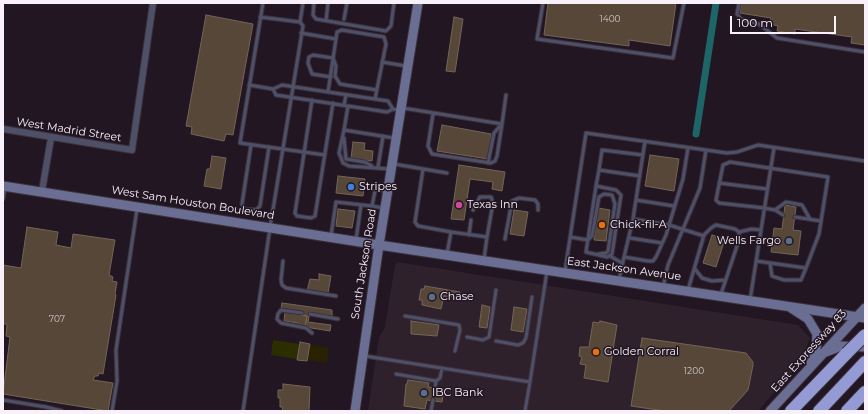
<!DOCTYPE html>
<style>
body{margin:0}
#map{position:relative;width:868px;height:414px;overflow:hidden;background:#221623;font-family:Montserrat,sans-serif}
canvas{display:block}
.frame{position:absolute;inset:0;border:4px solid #f9f1fa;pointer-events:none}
.scale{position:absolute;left:730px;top:16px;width:106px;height:18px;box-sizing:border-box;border:2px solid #f9f1fa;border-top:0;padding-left:5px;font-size:12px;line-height:14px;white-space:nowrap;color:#f9f1fa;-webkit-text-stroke:3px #221623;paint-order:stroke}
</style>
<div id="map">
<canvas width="868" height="414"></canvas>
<div class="frame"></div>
<div class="scale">100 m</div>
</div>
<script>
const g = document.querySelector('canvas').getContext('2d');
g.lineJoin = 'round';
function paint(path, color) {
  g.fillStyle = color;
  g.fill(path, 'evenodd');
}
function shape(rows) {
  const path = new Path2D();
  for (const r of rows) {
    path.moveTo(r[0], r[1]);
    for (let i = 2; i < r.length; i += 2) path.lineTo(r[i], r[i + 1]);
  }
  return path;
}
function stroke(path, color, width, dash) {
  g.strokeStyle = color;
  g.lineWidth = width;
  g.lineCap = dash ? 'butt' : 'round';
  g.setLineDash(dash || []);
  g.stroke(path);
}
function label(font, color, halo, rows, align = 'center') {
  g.font = font + ' Montserrat,sans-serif';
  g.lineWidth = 3;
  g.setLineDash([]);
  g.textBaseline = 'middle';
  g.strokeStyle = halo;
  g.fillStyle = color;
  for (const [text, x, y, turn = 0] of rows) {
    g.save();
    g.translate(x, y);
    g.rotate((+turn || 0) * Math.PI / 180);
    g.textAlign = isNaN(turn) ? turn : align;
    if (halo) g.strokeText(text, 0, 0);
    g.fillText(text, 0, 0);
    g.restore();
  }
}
const commercial = shape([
 [397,262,798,325,810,338,800,363,758,411,368,411,379,338,385,327,395,265]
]);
const green = shape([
 [273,340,299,344,297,359,271,355]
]);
const sand = shape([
 [309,345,329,348,327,363,307,360]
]);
const canal = shape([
 [696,134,716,3]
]);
const building = shape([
 [548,3,676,3,670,46,629,40,629,46,544,35,548,3],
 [741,3,865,3,865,45,851,43,852,37,795,29,795,34,777,31,778,26,770,24,771,18,740,13,741,3],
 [206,15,253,24,233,135,226,134,224,141,191,134,192,127,186,126,206,15],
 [454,17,463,19,455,72,446,71,454,17],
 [442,125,491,134,488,159,437,151,442,125],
 [353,142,365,143,364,150,373,151,372,161,351,158,353,142],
 [650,155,679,159,674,191,645,186,650,155],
 [212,156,226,158,221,189,204,186,207,169,210,169,212,156],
 [459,165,505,172,502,191,492,189,493,182,470,179,464,220,451,219,459,165],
 [338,176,365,179,363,196,336,193,338,176],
 [785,205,796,207,793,230,801,231,798,255,771,252,774,228,782,229,785,205],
 [598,208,610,210,606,241,594,240,598,208],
 [338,209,355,211,352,228,336,226,338,209],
 [514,210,528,212,524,236,510,234,514,210],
 [27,227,58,232,56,245,71,248,73,234,115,240,109,275,113,277,112,281,117,282,115,294,116,295,103,374,99,373,98,376,95,376,93,380,113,383,108,411,3,394,10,337,6,336,7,324,3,324,3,265,21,268,27,227],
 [712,235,725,239,716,267,703,263,712,235],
 [319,274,331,276,328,293,307,291,310,279,319,280,319,274],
 [425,286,460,292,458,298,444,296,441,309,422,305,422,300,419,300,421,289,424,289,425,286],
 [282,303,332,310,332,316,310,312,308,322,331,325,330,331,305,327,307,316,301,315,302,312,281,309,282,303],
 [482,305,490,307,487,328,479,327,482,305],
 [514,307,527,309,523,332,511,330,514,307],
 [285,312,307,316,305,327,298,326,298,323,284,321,285,312],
 [411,321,439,325,437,336,411,334,411,321],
 [600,321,617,325,608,382,584,378,586,365,580,364,582,357,579,356,580,347,589,347,593,322,599,323,600,321],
 [642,338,746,353,753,362,753,365,748,390,729,411,665,411,631,406,642,338],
 [300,342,310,344,307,361,297,360,300,342],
 [408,380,429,383,428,387,444,389,442,402,427,400,425,409,404,406,406,384,407,384,408,380],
 [283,384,310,387,309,411,282,411,283,407,280,407,280,398,278,398,278,390,283,390,283,384]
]);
const lane = shape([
 [263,3,240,143,325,155],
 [314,3,313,15,316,19,386,31,391,26,394,3],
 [543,3,537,39,673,58,684,3],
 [739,3,737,14,741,19,759,24,777,38,865,52],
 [260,17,300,22],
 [344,19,347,3],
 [326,21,328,3],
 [301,33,336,39,328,92],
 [336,39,337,32,342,30,384,37,386,44,375,99],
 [382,62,406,66],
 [331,77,312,74,308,63,309,57,313,55,333,58,336,66,335,76,340,84,377,90],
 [249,85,273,89,282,85,388,101,393,109],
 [273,89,276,95,387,112,393,109,400,110],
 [312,100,295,213,297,216,311,218,315,216,333,103],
 [344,105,346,95],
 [348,106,344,130,394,138],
 [403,108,502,124,506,95],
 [433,114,428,146,432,154,491,163,495,161,497,156,502,124],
 [344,130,339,153,343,163,349,166,390,169],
 [344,138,346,159,365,162,372,166],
 [251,145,242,204,244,209,256,210,260,206,269,147],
 [488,163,494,133,501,125],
 [394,164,447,173],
 [378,167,383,136],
 [423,169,415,222,418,226,451,232,447,254],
 [640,176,599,170,602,150,643,155],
 [719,183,767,189],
 [596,186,616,190,621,195,612,254,607,257,586,252,596,186,599,170],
 [3,199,5,188],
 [636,200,674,206],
 [372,206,384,208],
 [473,210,480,197,491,197,493,203,487,237],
 [775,210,786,202,802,205,810,219],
 [795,217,821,221],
 [633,219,669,225,704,236],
 [451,232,487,237,484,259],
 [739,232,752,229,761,230],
 [469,235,471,220],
 [331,236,336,202,372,206,375,191,377,190,386,191],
 [570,237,588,240,592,236,599,197,604,194,612,195,615,204,608,251,606,253,598,254],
 [630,238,662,243],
 [505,239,512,201,519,198,535,200,538,204,538,210],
 [356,240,361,205],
 [610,256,622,263],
 [624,257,633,219,645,141],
 [283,261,281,280,282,285,286,288,336,296],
 [756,261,806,268,819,234,828,177,730,162,723,165,716,200,719,203,764,208,775,210,783,215],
 [770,263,772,276,784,280,801,280,806,268],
 [695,269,702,278,712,281,725,280],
 [565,271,586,133,727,153,737,152,758,145,865,161],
 [619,280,624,257,648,261,653,261,656,257,666,235,683,179,688,148],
 [663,287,668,265,700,188,706,150],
 [688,290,704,235,711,228,716,225,735,229,739,232,739,240,721,294],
 [750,300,774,148],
 [302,313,281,310,278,314,277,319,281,323,306,328,312,333],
 [310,314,338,319],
 [405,316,459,325,460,330,455,351],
 [467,337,483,340,489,337,496,290],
 [496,341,518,345,523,343,526,338,532,297],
 [365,356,530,382,547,271],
 [396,374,436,381,440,378,442,368],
 [435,388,436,381],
 [3,400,46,407,62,411],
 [112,411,117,381,116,350,137,209],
 [243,411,270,228,303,26,300,22,303,3],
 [431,411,433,400],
 [525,411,530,382]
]);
const street = shape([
 [3,129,132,150,153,3],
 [42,191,51,138]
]);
const secondary = shape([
 [3,186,379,245,865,318],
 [791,308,808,319,817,334,816,350,811,363],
 [826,352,841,346,865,347],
 [355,411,379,245,418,3],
 [770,411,865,308]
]);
const highway = shape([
 [791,411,847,353],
 [819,411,865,362],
 [847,411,865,392]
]);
const highwayBridge = shape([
 [847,353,865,335]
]);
const markers = [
 [351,187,4,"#3f7fe0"],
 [459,205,4,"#d1479c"],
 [602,225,4,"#e8710a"],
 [789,241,4,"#5c6f8a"],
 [432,297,4,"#5c6f8a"],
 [596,352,4,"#e8710a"],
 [424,393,4,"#5c6f8a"]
];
const numberNames = [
 ["1400",610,19],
 ["707",57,319],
 ["1200",694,371]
];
const streetNames = [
 ["West Madrid Street",69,130,9],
 ["West Sam Houston Boulevard",193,203,9],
 ["South Jackson Road",364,264,-81],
 ["East Jackson Avenue",624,269,8],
 ["East Expressway 83",809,351,-48]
];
const poiNames = [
 ["Stripes",359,187],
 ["Texas Inn",467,205],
 ["Chick-fil-A",610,225],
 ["Wells Fargo",781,241,"right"],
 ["Chase",440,297],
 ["Golden Corral",604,352],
 ["IBC Bank",432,393]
];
paint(commercial, '#2f212c');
paint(green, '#2d2e00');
paint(sand, '#292101');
stroke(canal, '#1e6567', 7);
paint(building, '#564739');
stroke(building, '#746556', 1);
stroke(lane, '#3c303d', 5);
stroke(street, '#3c303d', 8);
stroke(secondary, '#3c303d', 11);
stroke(highway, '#3c303d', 14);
stroke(lane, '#4d5067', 3);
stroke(street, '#4d5067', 6);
stroke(secondary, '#6a6e93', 9);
stroke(highway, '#949ad3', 12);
stroke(highwayBridge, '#3c303d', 14, []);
stroke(highwayBridge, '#949ad3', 12);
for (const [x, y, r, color] of markers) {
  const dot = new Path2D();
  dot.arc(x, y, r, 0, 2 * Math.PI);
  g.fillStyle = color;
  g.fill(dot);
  stroke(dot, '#221623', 1.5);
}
label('9px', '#d0c6ca', null, numberNames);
label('11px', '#f9f1fa', '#221623', streetNames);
label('11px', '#f9f1fa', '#221623', poiNames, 'left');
</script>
